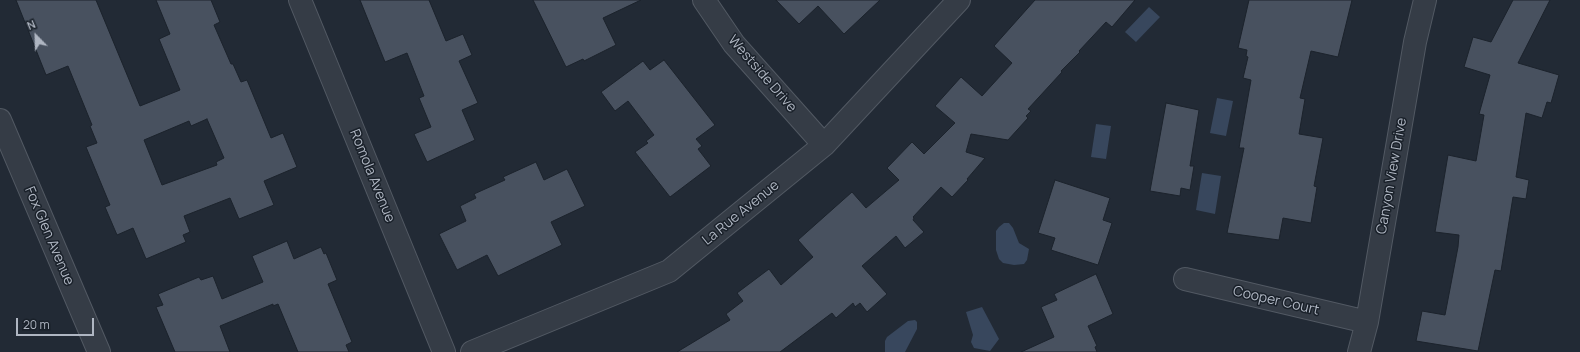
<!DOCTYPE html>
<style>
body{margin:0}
#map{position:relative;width:1580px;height:352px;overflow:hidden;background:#222a35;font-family:Manrope,sans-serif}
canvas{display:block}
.north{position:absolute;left:16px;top:16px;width:40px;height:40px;-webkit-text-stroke:3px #1a212a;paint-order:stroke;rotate:337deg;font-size:11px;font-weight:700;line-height:16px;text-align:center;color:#afb6c2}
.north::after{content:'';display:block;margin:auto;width:14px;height:18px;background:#afb6c2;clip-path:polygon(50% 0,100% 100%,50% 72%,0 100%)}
.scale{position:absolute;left:16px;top:318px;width:78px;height:18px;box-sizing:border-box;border:2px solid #afb6c2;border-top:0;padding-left:5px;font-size:12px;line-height:14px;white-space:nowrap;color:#afb6c2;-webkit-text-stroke:3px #1a212a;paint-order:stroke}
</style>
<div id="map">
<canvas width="1580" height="352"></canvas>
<div class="north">N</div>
<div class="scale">20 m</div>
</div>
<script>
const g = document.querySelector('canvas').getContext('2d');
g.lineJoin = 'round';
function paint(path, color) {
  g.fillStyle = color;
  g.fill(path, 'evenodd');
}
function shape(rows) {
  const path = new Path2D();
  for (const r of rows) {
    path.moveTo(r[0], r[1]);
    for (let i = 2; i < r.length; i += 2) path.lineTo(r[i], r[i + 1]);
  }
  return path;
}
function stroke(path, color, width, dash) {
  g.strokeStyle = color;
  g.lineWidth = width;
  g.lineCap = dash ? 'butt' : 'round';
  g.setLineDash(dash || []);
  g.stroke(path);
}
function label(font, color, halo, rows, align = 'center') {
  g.font = font + ' Manrope,sans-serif';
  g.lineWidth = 3;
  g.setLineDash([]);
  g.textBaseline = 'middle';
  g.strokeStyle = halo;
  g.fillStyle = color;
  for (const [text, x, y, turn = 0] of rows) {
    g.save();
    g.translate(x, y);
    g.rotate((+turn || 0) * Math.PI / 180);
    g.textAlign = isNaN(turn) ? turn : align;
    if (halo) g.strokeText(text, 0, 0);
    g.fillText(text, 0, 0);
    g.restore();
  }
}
const water = shape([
 [1149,7,1160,17,1136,42,1125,32],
 [1217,98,1233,101,1226,136,1210,133],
 [1096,124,1111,126,1106,159,1091,157],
 [1202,173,1221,176,1215,214,1196,210],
 [1004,223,1009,223,1013,228,1019,243,1029,249,1027,260,1024,264,1014,265,1003,263,999,259,996,250,996,231,999,227],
 [982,307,999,339,990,351,974,348,971,342,973,335,966,312],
 [915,320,917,322,917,329,905,352,885,352,885,341,887,337,908,321]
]);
const building = shape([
 [16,0,96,0,140,106,180,90,159,39,170,34,156,0,211,0,220,22,214,25,231,64,233,64,241,82,247,80,271,138,283,133,297,167,264,181,274,205,239,219,230,198,184,216,190,232,183,235,186,242,146,259,133,228,117,235,105,207,110,205,86,147,97,143,90,126,92,125,68,66,46,75,16,0],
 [207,119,224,158,216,162,217,165,162,185,144,140,189,121,191,126,207,119],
 [360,0,429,0,446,41,463,34,472,55,459,61,478,103,462,110,475,140,427,162,414,134,431,127,419,98,424,96,407,53,385,62,360,0],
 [533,0,641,0,603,18,616,45,584,61,583,59,566,67,533,0],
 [776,0,880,0,844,34,818,6,799,24,776,0],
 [1035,0,1135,0,1112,27,1106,22,1079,51,1080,52,1061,71,1062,72,1028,109,1031,111,1026,116,1028,118,1008,140,971,134,966,152,985,158,967,179,968,180,952,197,941,187,913,217,914,218,913,220,924,232,905,248,896,236,862,266,887,294,867,312,860,303,855,307,853,303,836,318,832,313,780,352,677,352,730,320,726,314,743,301,737,293,769,269,781,285,813,257,798,240,852,192,866,208,899,180,887,168,912,142,924,154,955,123,935,106,961,77,982,96,1012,63,994,46,1035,0],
 [1249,0,1352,0,1338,57,1311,51,1300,98,1305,99,1299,134,1323,138,1314,186,1317,187,1311,223,1283,218,1279,240,1227,233,1244,148,1239,148,1251,80,1243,78,1248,57,1246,56,1247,50,1238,48,1249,0],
 [1513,0,1550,0,1518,63,1559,75,1551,103,1547,102,1542,118,1526,113,1516,177,1529,180,1526,199,1513,197,1501,271,1495,270,1478,351,1416,341,1422,311,1445,315,1458,247,1459,235,1435,232,1448,155,1476,161,1484,115,1479,114,1490,75,1464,67,1473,37,1491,42,1513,0],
 [664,60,715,125,696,139,702,146,698,149,711,166,670,197,635,152,648,143,646,141,654,135,628,101,615,111,601,92,643,61,650,70,664,60],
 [1166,103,1199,110,1190,166,1194,166,1190,190,1181,188,1180,196,1150,191,1166,103],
 [536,162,544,180,567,169,585,206,551,222,562,245,498,276,487,255,457,270,439,234,466,221,460,206,476,198,474,194,505,180,503,177,536,162],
 [1055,180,1110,198,1103,220,1112,223,1098,265,1051,250,1055,238,1038,233,1055,180],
 [287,241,294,259,321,247,324,254,326,253,337,280,328,284,352,342,346,345,349,352,298,352,278,304,273,306,273,304,220,326,230,352,175,352,156,307,163,305,158,294,199,277,201,280,213,276,222,299,263,282,252,256,287,241],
 [1096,274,1113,314,1088,326,1097,346,1095,347,1097,352,1021,352,1054,337,1041,307,1057,300,1054,294,1096,274]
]);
const minor = shape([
 [300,0,444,352],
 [704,0,734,44,824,145],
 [0,120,99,352],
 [1185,279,1367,322],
 [472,352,669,271,824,145,959,0],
 [1359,352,1367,322,1415,42,1425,0]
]);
const streetNames = [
 ["Westside Drive",762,74,49],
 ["Romola Avenue",372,176,68],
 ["Canyon View Drive",1392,176,-80],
 ["La Rue Avenue",741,213,-39],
 ["Fox Glen Avenue",49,236,67],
 ["Cooper Court",1276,301,13]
];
paint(water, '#38475d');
paint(building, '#48515f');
stroke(building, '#1c232c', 1);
stroke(minor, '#525963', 24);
stroke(minor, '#353c46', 22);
label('14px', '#afb6c2', '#1a212a', streetNames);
</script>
